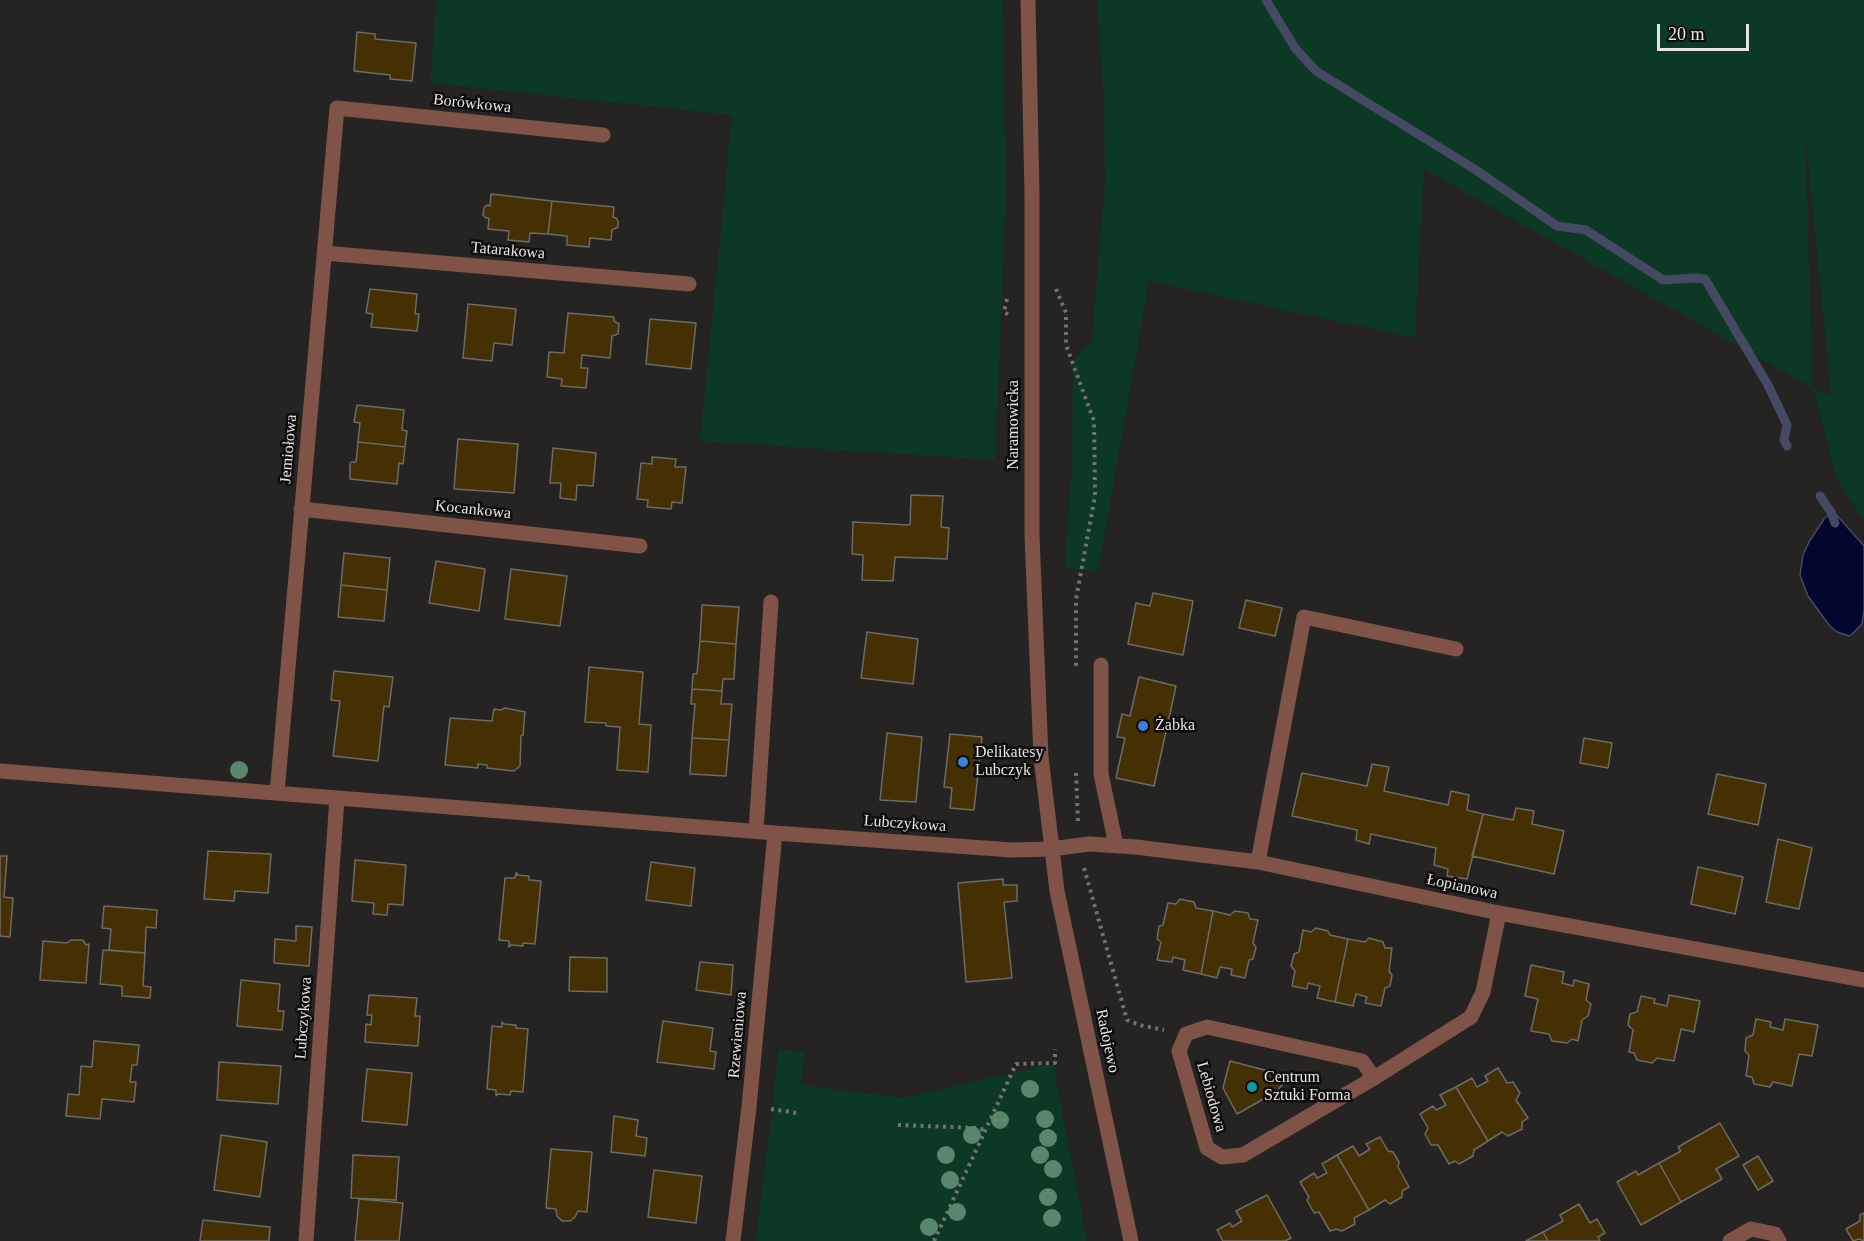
<!DOCTYPE html>
<meta charset="utf-8">
<style>
body{margin:0}
#map{position:relative;width:1864px;height:1241px;overflow:hidden;background:#252422;font-family:"Times New Roman",serif}
canvas{display:block}
.scale{position:absolute;left:1657px;top:24px;width:92px;height:27px;box-sizing:border-box;border:3px solid #e6e5e4;border-top:0;padding-left:8px;font-size:18px;line-height:21px;white-space:nowrap;color:#e6e5e4;-webkit-text-stroke:4px #0e0d0c;paint-order:stroke}
</style>
<div id="map">
<canvas width="1864" height="1241"></canvas>
<div class="scale">20 m</div>
</div>
<script>
const g = document.querySelector('canvas').getContext('2d');
g.lineJoin = 'round';
function paint(path, color) {
  g.fillStyle = color;
  g.fill(path, 'evenodd');
}
function shape(rows) {
  const path = new Path2D();
  for (const r of rows) {
    path.moveTo(r[0], r[1]);
    for (let i = 2; i < r.length; i += 2) path.lineTo(r[i], r[i + 1]);
  }
  return path;
}
function stroke(path, color, width, dash) {
  g.strokeStyle = color;
  g.lineWidth = width;
  g.lineCap = dash ? 'butt' : 'round';
  g.setLineDash(dash || []);
  g.stroke(path);
}
function label(font, color, halo, rows, align = 'center') {
  g.font = font + ' "Times New Roman",serif';
  g.lineWidth = 5;
  g.setLineDash([]);
  g.textBaseline = 'middle';
  g.strokeStyle = halo;
  g.fillStyle = color;
  for (const [text, x, y, turn = 0] of rows) {
    g.save();
    g.translate(x, y);
    g.rotate((+turn || 0) * Math.PI / 180);
    g.textAlign = isNaN(turn) ? turn : align;
    if (halo) g.strokeText(text, 0, 0);
    g.fillText(text, 0, 0);
    g.restore();
  }
}
const green = shape([
 [436,0,1003,0,1006,197,995,460,700,441,732,115,430,83],
 [1097,0,1864,0,1864,522,1836,477,1813,388,1424,169,1415,338,1149,281,1098,572,1065,567,1072,461,1073,363,1092,339,1105,184,1104,102],
 [1805,131,1831,395,1830,396,1813,388],
 [779,1049,804,1052,801,1085,902,1098,1053,1064,1087,1241,756,1241]
]);
const water = shape([
 [1833,511,1864,546,1864,610,1862,624,1850,636,1837,632,1829,625,1808,596,1800,575,1803,555,1809,542,1824,519,1833,511]
]);
const stream = shape([
 [1266,0,1295,48,1316,71,1476,170,1557,226,1586,230,1663,280,1695,278,1705,279,1768,385,1787,425,1784,440,1787,446],
 [1820,496,1831,512,1835,523]
]);
const building = shape([
 [357,32,375,34,375,39,416,43,412,81,390,79,390,75,354,71,357,32],
 [491,194,552,201,548,234,530,233,529,242,508,240,509,231,488,229,489,218,486,218,483,215,484,208,487,205,490,206,491,194],
 [552,201,614,207,613,217,616,218,618,221,618,227,612,230,611,240,590,238,589,247,567,245,567,236,548,234,552,201],
 [370,289,417,294,415,314,419,314,417,331,371,327,373,314,366,313,370,289],
 [468,304,516,309,512,345,494,343,492,361,463,358,468,304],
 [568,313,614,317,614,321,619,324,618,334,612,336,610,358,582,355,581,368,588,368,586,388,561,386,562,379,547,377,549,352,564,353,568,313],
 [650,319,696,323,691,369,646,364,650,319],
 [357,405,404,410,402,430,407,431,405,447,358,442,360,423,354,422,357,405],
 [458,439,518,444,514,493,454,489,458,439],
 [358,442,405,447,403,464,399,463,397,484,350,479,350,464,351,462,356,462,358,442],
 [553,448,596,453,593,486,577,485,576,500,560,498,561,483,550,483,553,448],
 [652,457,676,459,675,467,686,467,682,503,672,502,671,509,647,507,648,500,637,499,641,463,652,464,652,457],
 [911,495,943,496,941,527,949,528,947,559,895,557,893,581,862,580,863,555,852,554,853,522,910,525,911,495],
 [344,553,390,558,387,590,341,585,344,553],
 [436,561,485,569,479,611,429,603,436,561],
 [511,569,567,576,560,626,505,619,511,569],
 [341,585,387,590,384,621,338,617,341,585],
 [1153,593,1193,601,1183,655,1128,644,1136,603,1150,606,1153,593],
 [1246,600,1282,608,1275,636,1239,628,1246,600],
 [702,605,739,607,736,644,700,641,702,605],
 [867,632,918,639,913,684,861,678,867,632],
 [700,641,736,644,734,679,723,679,722,691,692,689,693,674,697,674,700,641],
 [589,667,643,672,639,724,651,725,648,772,617,770,620,727,606,726,606,723,585,722,589,667],
 [334,671,393,677,389,707,384,706,378,761,333,756,340,701,331,700,334,671],
 [1139,677,1176,686,1154,786,1116,778,1125,738,1117,737,1122,714,1130,716,1139,677],
 [692,689,722,691,721,704,732,704,729,740,692,738,695,704,691,704,692,689],
 [505,708,525,712,523,735,521,736,520,766,514,771,487,768,487,765,478,764,478,768,445,765,450,718,492,721,494,709,501,710,505,708],
 [887,733,922,737,916,802,880,800,887,733],
 [950,734,982,737,974,810,950,808,952,788,944,787,950,734],
 [692,738,729,740,726,776,690,774,692,738],
 [1584,738,1612,743,1608,768,1580,763,1584,738],
 [1372,764,1389,767,1384,791,1448,805,1451,791,1469,795,1467,810,1483,814,1467,879,1447,876,1448,869,1434,865,1436,848,1371,834,1369,844,1356,840,1357,830,1292,816,1302,773,1367,786,1372,764],
 [1717,774,1766,784,1758,825,1708,814,1717,774],
 [1516,808,1534,811,1532,824,1564,831,1554,874,1472,856,1483,814,1513,820,1516,808],
 [1778,839,1812,848,1799,909,1766,902,1778,839],
 [208,851,271,854,268,893,235,891,234,901,204,899,208,851],
 [0,856,7,856,4,897,13,898,10,937,0,936,0,856],
 [355,860,406,865,403,905,388,904,387,915,373,914,374,903,352,901,355,860],
 [651,862,695,868,691,906,646,900,651,862],
 [1698,867,1743,877,1735,914,1691,904,1698,867],
 [516,873,517,873,517,875,529,876,529,880,541,881,535,944,523,943,523,946,511,945,509,947,509,941,499,940,505,878,515,878,516,873],
 [1003,879,1003,885,1017,885,1017,901,1004,902,1012,978,966,982,958,883,1003,879],
 [1180,899,1194,902,1196,908,1213,911,1201,974,1183,970,1185,960,1173,957,1172,962,1157,960,1161,942,1157,939,1159,926,1163,925,1168,903,1176,904,1180,899],
 [104,906,157,910,156,928,146,927,145,953,109,950,111,929,102,928,104,906],
 [1213,911,1230,915,1235,911,1248,913,1250,919,1258,920,1253,943,1256,947,1253,959,1249,960,1245,978,1231,975,1232,969,1220,967,1217,978,1201,974,1213,911],
 [296,926,312,927,309,966,274,963,275,939,296,941,296,926],
 [1316,928,1328,931,1330,935,1348,939,1335,1002,1317,998,1320,986,1308,983,1307,989,1292,986,1295,971,1291,966,1294,954,1299,952,1303,930,1311,932,1316,928],
 [1369,938,1383,942,1385,948,1392,948,1389,971,1392,975,1390,986,1385,988,1381,1006,1365,1003,1367,997,1356,994,1353,1006,1335,1002,1348,939,1365,942,1369,938],
 [71,940,83,940,86,945,89,944,86,983,40,980,43,941,67,943,71,940],
 [103,950,145,953,143,986,151,987,150,998,122,996,122,986,100,984,103,950],
 [570,957,607,958,607,992,569,991,570,957],
 [700,962,733,965,731,995,696,990,700,962],
 [1531,965,1564,972,1562,983,1573,986,1574,980,1589,984,1586,1000,1591,1004,1588,1016,1582,1020,1578,1041,1572,1039,1567,1043,1552,1041,1549,1034,1531,1031,1538,999,1525,996,1531,965],
 [241,980,280,984,278,1011,284,1011,282,1030,237,1026,241,980],
 [369,995,417,998,415,1016,420,1016,418,1046,365,1042,366,1024,371,1025,372,1015,367,1015,369,995],
 [1669,995,1700,1001,1694,1032,1681,1029,1674,1061,1657,1058,1652,1063,1637,1060,1634,1053,1629,1052,1633,1030,1628,1025,1630,1014,1637,1012,1641,996,1655,999,1654,1003,1667,1006,1669,995],
 [1756,1019,1771,1022,1770,1027,1783,1030,1785,1019,1818,1025,1812,1056,1799,1054,1792,1086,1773,1082,1770,1087,1754,1084,1752,1077,1746,1076,1749,1055,1745,1051,1746,1038,1753,1035,1756,1019],
 [663,1021,713,1028,710,1051,716,1052,714,1069,657,1062,663,1021],
 [502,1022,504,1024,516,1025,516,1028,528,1029,523,1092,511,1091,510,1095,498,1094,496,1096,496,1090,487,1089,492,1026,502,1027,502,1022],
 [94,1041,139,1045,137,1065,132,1065,130,1082,136,1082,134,1102,102,1099,100,1119,66,1116,68,1094,79,1095,81,1066,92,1067,94,1041],
 [1230,1061,1280,1074,1282,1085,1276,1092,1237,1114,1223,1088,1230,1061],
 [219,1062,281,1066,278,1104,217,1100,219,1062],
 [1498,1068,1507,1083,1513,1082,1520,1093,1516,1100,1528,1118,1522,1122,1522,1129,1508,1136,1502,1132,1488,1141,1456,1087,1472,1078,1477,1087,1488,1081,1485,1076,1498,1068],
 [367,1069,412,1073,407,1125,362,1121,367,1069],
 [1456,1087,1488,1141,1474,1150,1473,1156,1459,1164,1455,1161,1449,1164,1438,1145,1431,1145,1425,1134,1428,1128,1420,1114,1433,1106,1436,1110,1446,1105,1440,1095,1456,1087],
 [614,1116,638,1120,636,1136,647,1138,645,1156,611,1152,614,1116],
 [1720,1123,1739,1156,1716,1169,1722,1179,1681,1202,1659,1163,1681,1151,1678,1147,1720,1123],
 [221,1135,267,1142,260,1197,214,1190,221,1135],
 [1380,1137,1388,1151,1393,1152,1399,1162,1398,1167,1409,1187,1402,1191,1402,1197,1390,1204,1385,1200,1369,1210,1337,1155,1353,1146,1359,1156,1370,1149,1366,1144,1380,1137],
 [551,1149,592,1152,587,1212,578,1211,575,1217,570,1221,562,1221,557,1216,556,1209,546,1208,551,1149],
 [353,1155,399,1157,396,1200,351,1198,353,1155],
 [1337,1155,1369,1210,1354,1218,1355,1224,1342,1231,1336,1229,1330,1231,1319,1212,1314,1213,1307,1200,1309,1197,1300,1182,1314,1173,1317,1178,1327,1173,1322,1164,1337,1155],
 [1758,1156,1773,1181,1758,1190,1743,1165,1758,1156],
 [1659,1163,1681,1202,1641,1225,1617,1182,1636,1171,1638,1175,1659,1163],
 [654,1170,702,1176,696,1223,648,1217,654,1170],
 [1267,1195,1291,1238,1285,1241,1223,1241,1217,1230,1230,1223,1232,1227,1242,1221,1236,1211,1267,1195],
 [359,1199,403,1203,399,1241,355,1241,359,1199],
 [1579,1204,1590,1223,1597,1219,1605,1233,1598,1237,1600,1241,1548,1241,1543,1232,1563,1221,1560,1215,1579,1204],
 [1864,1213,1864,1241,1859,1239,1853,1241,1846,1229,1860,1221,1860,1215,1864,1213],
 [203,1220,270,1227,269,1241,200,1241,203,1220],
 [1543,1232,1548,1241,1526,1241,1543,1232]
]);
const path = shape([
 [1056,289,1066,313,1066,345,1094,421,1095,496,1076,599,1076,666],
 [1007,299,1004,312,1009,315],
 [1076,773,1078,822],
 [1084,868,1127,1020,1139,1025,1164,1030],
 [771,1109,797,1113],
 [898,1125,977,1128,985,1130],
 [934,1241,1016,1064,1055,1063,1055,1049]
]);
const minor = shape([
 [1028,0,1032,193,1032,535,1041,757,1057,891,1131,1241],
 [324,253,689,284],
 [301,509,640,546],
 [1101,665,1101,774,1116,845],
 [0,771,775,833,1012,850,1051,849,1089,844,1136,847,1258,862,1499,913,1864,980],
 [277,793,337,108,603,135],
 [756,831,771,602],
 [1258,862,1304,617,1456,649],
 [1374,1078,1362,1061,1207,1027,1186,1034,1179,1051,1207,1148,1222,1157,1243,1155,1374,1078,1471,1017,1483,992,1499,913],
 [306,1241,337,798],
 [733,1241,749,1107,775,833],
 [1730,1241,1751,1229,1775,1234,1779,1241]
]);
const trees = [
 [239,770],
 [1030,1089],
 [1045,1119],
 [1000,1120],
 [972,1135],
 [1048,1138],
 [946,1155],
 [1040,1155],
 [1053,1169],
 [950,1180],
 [1048,1197],
 [957,1212],
 [1052,1218],
 [929,1227]
];
const markers = [
 [1143,726,6,"#3f7fe0"],
 [963,762,6,"#3f7fe0"],
 [1252,1087,6,"#0f9aa8"]
];
const streetNames = [
 ["Borówkowa",472,104,6],
 ["Tatarakowa",508,251,5],
 ["Naramowicka",1014,425,-90],
 ["Jemiołowa",289,449,-85],
 ["Kocankowa",473,510,6],
 ["Lubczykowa",905,824,4],
 ["Łopianowa",1462,887,12],
 ["Lubczykowa",304,1018,-86],
 ["Rzewieniowa",738,1035,-85],
 ["Radojewo",1107,1041,78],
 ["Lebiodowa",1211,1097,74]
];
const poiNames = [
 ["Żabka",1155,726],
 ["Delikatesy",975,753],
 ["Lubczyk",975,771],
 ["Centrum",1264,1078],
 ["Sztuki Forma",1264,1096]
];
paint(green, '#0c3923');
paint(water, '#00062d');
stroke(water, '#454964', 1.5);
stroke(stream, '#454964', 9);
paint(building, '#443003');
stroke(building, '#6d6b68', 1.5);
stroke(path, '#737270', 4, [3, 4.5]);
stroke(minor, '#805349', 15);
g.fillStyle = '#58876b';
for (const [x, y] of trees) {
  g.beginPath();
  g.arc(x, y, 9, 0, 2 * Math.PI);
  g.fill();
}
for (const [x, y, r, color] of markers) {
  const dot = new Path2D();
  dot.arc(x, y, r, 0, 2 * Math.PI);
  g.fillStyle = color;
  g.fill(dot);
  stroke(dot, '#0e0d0c', 2);
}
label('16px', '#e6e5e4', '#0e0d0c', streetNames);
label('16px', '#e6e5e4', '#0e0d0c', poiNames, 'left');
</script>
